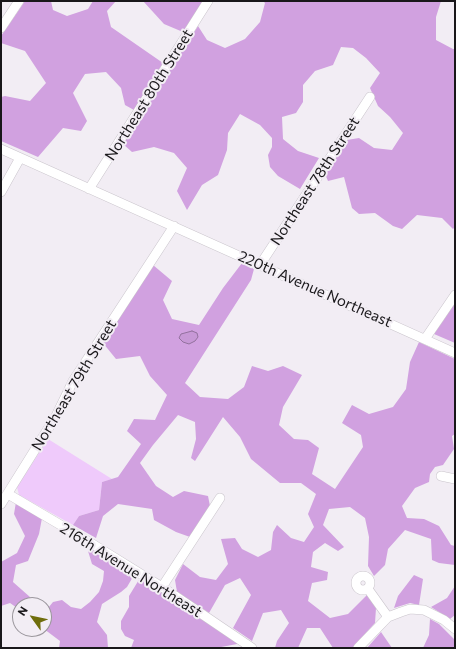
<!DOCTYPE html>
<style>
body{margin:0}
#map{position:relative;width:456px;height:649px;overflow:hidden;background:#f2edf4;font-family:Commissioner,sans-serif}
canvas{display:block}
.frame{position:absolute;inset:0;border:2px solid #19171a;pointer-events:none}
.north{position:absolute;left:12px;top:597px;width:40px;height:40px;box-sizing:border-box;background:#f2edf4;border:1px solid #9b979d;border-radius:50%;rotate:303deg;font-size:11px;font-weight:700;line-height:16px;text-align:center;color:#19171a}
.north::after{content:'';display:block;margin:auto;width:14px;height:18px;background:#6f6d0c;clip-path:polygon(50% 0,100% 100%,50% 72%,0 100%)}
</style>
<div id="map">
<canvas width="456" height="649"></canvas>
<div class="frame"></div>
<div class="north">N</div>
</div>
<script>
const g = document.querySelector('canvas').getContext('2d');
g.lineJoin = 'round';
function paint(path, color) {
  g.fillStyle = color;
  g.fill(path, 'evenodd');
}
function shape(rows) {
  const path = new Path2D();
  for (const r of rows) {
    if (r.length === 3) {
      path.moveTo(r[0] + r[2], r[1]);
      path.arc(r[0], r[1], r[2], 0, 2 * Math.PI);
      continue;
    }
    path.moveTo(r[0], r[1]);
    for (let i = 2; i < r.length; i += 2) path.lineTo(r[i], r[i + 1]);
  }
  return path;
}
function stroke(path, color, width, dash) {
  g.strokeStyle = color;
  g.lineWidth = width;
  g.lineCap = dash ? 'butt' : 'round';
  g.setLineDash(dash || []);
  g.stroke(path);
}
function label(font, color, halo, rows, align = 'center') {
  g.font = font + ' Commissioner,sans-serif';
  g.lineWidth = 4;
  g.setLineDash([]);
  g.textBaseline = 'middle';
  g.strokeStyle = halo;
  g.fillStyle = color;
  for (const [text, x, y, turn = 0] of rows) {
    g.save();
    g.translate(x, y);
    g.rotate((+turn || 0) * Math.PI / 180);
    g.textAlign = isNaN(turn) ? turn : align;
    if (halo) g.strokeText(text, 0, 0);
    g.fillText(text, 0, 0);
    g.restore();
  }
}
const green = shape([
 [48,439,112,479,102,482,99,510,79,516,73,525,19,495,17,487]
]);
const forest = shape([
 [25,1,51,1,53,10,67,16,88,9,93,1,116,1,107,11,111,27,163,63,134,110,125,105,121,88,106,72,85,74,73,93,87,121,81,131,63,128,38,157,1,141,1,97,5,96,30,101,46,83,25,51,1,43,1,36],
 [143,1,203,1,183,32,164,24],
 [263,1,441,1,436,17,436,40,453,49,455,49,455,227,453,229,442,218,417,215,402,229,393,226,375,213,359,214,352,208,344,177,328,181,325,174,347,140,359,138,374,148,392,150,403,133,390,117,378,106,370,88,380,73,366,58,353,48,341,47,333,65,315,71,303,85,303,102,296,113,282,117,283,139,298,151,319,158,300,189,278,176,270,167,268,155,272,147,272,138,260,125,240,114,228,133,227,150,218,175,202,185,187,210,177,191,187,168,174,153,154,147,132,152,123,144,198,26,207,40,225,48,245,39,260,22,265,3],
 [242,263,254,269,251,280,185,383,200,397,228,399,244,387,252,366,268,371,283,366,302,375,283,407,279,425,294,439,308,440,319,448,312,474,335,489,363,447,361,435,342,423,352,405,369,414,393,407,406,389,410,362,419,342,455,359,455,434,452,436,454,449,443,465,435,467,430,474,429,482,415,488,402,506,407,518,424,519,439,526,451,545,455,546,455,565,439,563,432,560,431,539,405,530,388,549,385,565,374,576,368,566,369,537,365,518,350,507,329,509,323,525,344,547,338,551,325,543,313,552,311,567,328,572,327,580,312,583,308,601,330,618,348,614,367,595,376,608,375,623,352,648,333,648,320,628,307,628,298,648,275,648,277,641,289,623,281,610,263,613,252,641,233,628,251,595,240,578,225,585,209,613,177,592,175,580,183,564,200,577,216,580,228,564,221,539,235,538,242,549,258,557,271,550,273,532,277,525,291,538,304,542,314,527,308,514,316,494,301,483,280,483,251,459,240,437,223,417,195,461,191,458,196,439,195,422,178,415,153,445,140,463,156,486,173,497,184,491,208,496,210,506,190,537,176,532,154,520,152,509,118,504,103,516,96,538,73,525,79,516,99,510,102,482,118,477,141,444,127,431,134,419,155,420,167,395,150,376,140,356,116,359,103,343,153,265,172,281,163,300,172,319,199,325,223,288],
 [455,303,455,343,434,334],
 [16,502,42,518,39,534,28,561,16,565,13,582,39,605,20,605,20,610,10,603,1,606,1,562,17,553,25,536,14,514],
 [91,548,134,575,127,587,121,592,102,604,97,622,107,635,108,648,59,648,60,641,44,629,44,613,53,602,62,600,71,607,81,609,90,602,99,592,103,581,104,571,92,564,88,551],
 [414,575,423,579,419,605,410,603,394,608,398,596],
 [140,578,239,642,237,644,216,648,131,648,134,640,125,636,121,629,121,621,129,607,129,596],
 [455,586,455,615,450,619,431,607,447,598],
 [430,619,439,624,454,639,455,648,423,648,429,635],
 [381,632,392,648,367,648]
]);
const water = shape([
 [192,331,197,333,198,337,195,341,189,344,183,342,179,338,181,334,192,331]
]);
const minor = shape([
 [1,28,19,1],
 [1,149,455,353],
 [89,189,208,1],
 [1,192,20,158],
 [260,265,370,97],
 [425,339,455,295],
 [441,476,455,479],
 [8,494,86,540,162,587,252,648],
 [1,504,56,416,73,381,174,226],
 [363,583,7],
 [162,587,220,498],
 [368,589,388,617],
 [358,648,388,617,401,612,410,609,424,610,444,620,455,629]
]);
const streetNames = [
 ["Northeast 80th Street",149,95,-58],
 ["Northeast 78th Street",315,181,-57],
 ["220th Avenue Northeast",315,289,24],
 ["Northeast 79th Street",74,385,-59],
 ["216th Avenue Northeast",131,570,32]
];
paint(green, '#efcafb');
paint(forest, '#d1a1e0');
paint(water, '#c798d6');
stroke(water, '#93719e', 1);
stroke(minor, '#c9c4cb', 10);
stroke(minor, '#fff', 9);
label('15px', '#19171a', '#f2edf4', streetNames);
</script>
